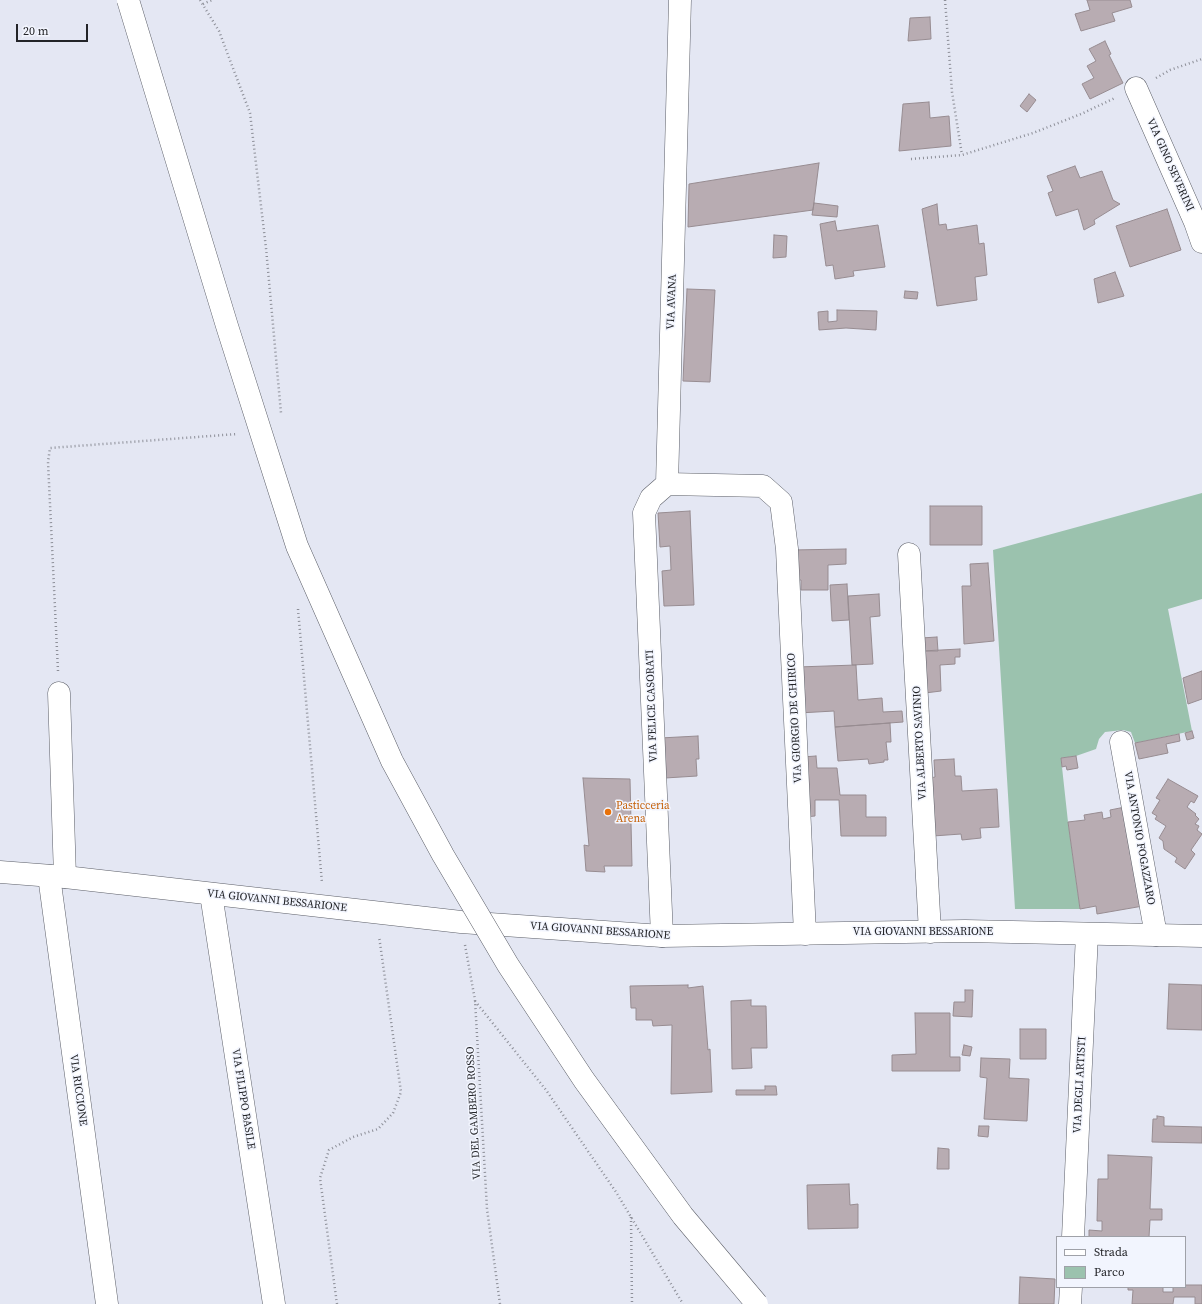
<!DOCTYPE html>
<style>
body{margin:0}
#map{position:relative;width:1202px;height:1304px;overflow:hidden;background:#e4e7f3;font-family:"Source Serif 4",serif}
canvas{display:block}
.legend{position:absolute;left:1056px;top:1236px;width:130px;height:52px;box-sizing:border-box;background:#f2f5fe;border:1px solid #9fa1a8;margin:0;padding:5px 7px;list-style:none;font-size:12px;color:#232428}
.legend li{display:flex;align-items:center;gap:8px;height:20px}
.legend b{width:20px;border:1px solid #9fa1a8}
.scale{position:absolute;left:16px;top:24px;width:72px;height:18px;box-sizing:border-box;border:2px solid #232428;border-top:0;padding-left:5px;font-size:12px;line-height:14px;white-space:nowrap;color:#232428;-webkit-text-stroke:3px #f2f5fe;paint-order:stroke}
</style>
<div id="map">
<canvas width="1202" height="1304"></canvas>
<ul class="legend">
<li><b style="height:5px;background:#fff"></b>Strada</li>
<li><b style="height:11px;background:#9bc2ae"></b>Parco</li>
</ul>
<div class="scale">20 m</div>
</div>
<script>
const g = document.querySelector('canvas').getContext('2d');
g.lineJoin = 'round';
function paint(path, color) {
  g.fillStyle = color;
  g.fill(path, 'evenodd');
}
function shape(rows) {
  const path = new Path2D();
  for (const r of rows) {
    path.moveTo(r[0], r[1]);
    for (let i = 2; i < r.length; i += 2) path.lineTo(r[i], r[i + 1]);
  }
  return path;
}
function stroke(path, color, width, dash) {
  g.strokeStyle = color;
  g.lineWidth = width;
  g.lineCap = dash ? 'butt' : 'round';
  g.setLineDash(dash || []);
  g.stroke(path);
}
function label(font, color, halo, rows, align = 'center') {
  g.font = font + ' "Source Serif 4",serif';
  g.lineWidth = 3;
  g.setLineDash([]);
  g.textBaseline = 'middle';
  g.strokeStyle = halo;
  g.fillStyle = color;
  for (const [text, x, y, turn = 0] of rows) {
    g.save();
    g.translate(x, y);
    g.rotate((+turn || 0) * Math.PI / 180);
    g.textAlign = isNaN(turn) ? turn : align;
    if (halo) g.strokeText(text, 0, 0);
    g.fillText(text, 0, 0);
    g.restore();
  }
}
const green = shape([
 [1202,493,1202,599,1168,609,1192,731,1135,743,1131,732,1123,730,1105,732,1099,739,1096,749,1076,756,1061,758,1068,822,1080,909,1015,909,993,550]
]);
const building = shape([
 [1087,0,1130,0,1132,7,1112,13,1115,21,1081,31,1075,14,1090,10,1087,0],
 [930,17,931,39,908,41,910,18,930,17],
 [1105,41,1111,54,1109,55,1123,83,1090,99,1082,84,1094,78,1087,66,1096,61,1089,49,1105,41],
 [1029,94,1036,100,1027,112,1020,106,1029,94],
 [929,102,930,118,949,116,951,146,899,151,903,104,929,102],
 [819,163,813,210,688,227,689,184,819,163],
 [1075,166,1080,178,1102,171,1113,200,1120,204,1094,220,1095,224,1084,230,1078,209,1056,216,1048,193,1053,191,1047,176,1075,166],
 [814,203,838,206,837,217,812,215,814,203],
 [937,204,939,225,946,224,947,230,977,225,979,244,984,243,987,275,975,277,977,300,937,306,922,209,937,204],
 [1167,209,1181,250,1130,267,1116,226,1167,209],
 [835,221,837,231,878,225,885,267,853,271,854,276,835,279,833,265,826,266,820,224,835,221],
 [774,235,787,236,786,257,773,258,774,235],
 [1115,272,1124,296,1098,303,1094,279,1115,272],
 [687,289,715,290,710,382,683,381,687,289],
 [905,291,918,292,917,299,904,298,905,291],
 [837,310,877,311,876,330,846,328,819,330,818,312,828,311,828,322,837,321,837,310],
 [930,506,982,506,982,545,930,545,930,506],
 [690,511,694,605,664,606,662,571,671,570,670,546,660,547,658,513,690,511],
 [846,549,846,564,828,565,828,590,801,590,801,580,792,580,792,550,846,549],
 [988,563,994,641,964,644,962,586,971,586,970,564,988,563],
 [847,584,849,620,832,621,830,585,847,584],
 [879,594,880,616,870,617,873,664,852,665,848,596,879,594],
 [937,637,938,651,922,651,921,638,937,637],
 [960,649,960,657,955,657,955,664,940,665,941,691,925,693,922,651,960,649],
 [856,665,858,700,882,698,883,712,902,711,903,722,835,727,834,711,799,713,797,667,856,665],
 [1202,671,1202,699,1188,704,1183,678,1202,671],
 [890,723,891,742,886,742,888,760,884,760,884,762,869,764,868,759,838,761,835,727,890,723],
 [1192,731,1194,738,1187,740,1185,733,1192,731],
 [1179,734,1180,741,1166,744,1168,753,1139,759,1135,743,1179,734],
 [698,736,699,759,696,759,697,776,665,778,660,738,698,736],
 [816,756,817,768,837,768,840,795,866,795,866,817,886,817,886,836,841,836,839,800,815,800,815,816,804,817,802,757,816,756],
 [1076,756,1078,768,1067,770,1066,766,1062,767,1061,758,1076,756],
 [954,759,955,776,961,776,962,791,997,789,999,827,980,828,981,838,962,840,961,834,933,836,930,778,935,777,934,760,954,759],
 [583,778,630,779,632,866,604,866,605,872,586,871,584,845,589,846,583,778],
 [1168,779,1198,796,1194,803,1191,801,1187,807,1196,814,1195,815,1199,819,1195,824,1199,826,1197,830,1202,834,1191,850,1195,854,1185,869,1175,862,1177,858,1164,849,1163,841,1159,838,1166,826,1155,819,1157,816,1152,813,1160,800,1156,798,1168,779],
 [1125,807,1143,906,1097,914,1096,906,1080,909,1068,822,1085,820,1084,815,1102,812,1103,819,1111,817,1110,810,1125,807],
 [1169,984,1202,985,1202,1030,1167,1029,1169,984],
 [688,985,688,988,703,986,708,1050,710,1049,712,1092,671,1094,672,1025,653,1026,652,1020,636,1020,636,1008,631,1008,630,986,688,985],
 [965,990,973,990,972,1017,953,1016,954,1002,965,1002,965,990],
 [751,1000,751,1006,766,1006,767,1048,751,1048,752,1068,732,1069,731,1001,751,1000],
 [915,1013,950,1013,950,1057,960,1057,960,1071,892,1071,892,1055,916,1054,915,1013],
 [1020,1029,1046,1029,1046,1059,1020,1059,1020,1029],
 [964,1045,972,1047,970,1056,962,1055,964,1045],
 [981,1058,1010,1059,1009,1078,1029,1079,1027,1121,984,1119,987,1078,980,1077,981,1058],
 [765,1086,776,1086,777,1095,736,1095,736,1090,765,1090,765,1086],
 [1157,1116,1164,1117,1164,1126,1202,1127,1202,1143,1152,1142,1153,1119,1157,1119,1157,1116],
 [979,1126,989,1126,988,1137,978,1136,979,1126],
 [938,1148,949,1149,949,1169,937,1169,938,1148],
 [1108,1155,1152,1157,1150,1209,1162,1209,1162,1220,1150,1220,1149,1237,1089,1237,1089,1230,1102,1231,1102,1221,1097,1221,1098,1179,1108,1179,1108,1155],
 [849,1184,850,1205,858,1204,858,1228,808,1229,807,1185,849,1184],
 [1020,1277,1055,1279,1054,1304,1019,1304,1020,1277],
 [1185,1285,1202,1285,1202,1304,1195,1304,1195,1297,1174,1297,1173,1304,1132,1304,1133,1290,1128,1290,1128,1287,1163,1287,1163,1292,1173,1292,1173,1287,1185,1287,1185,1285]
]);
const path = shape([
 [200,0,219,31,250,113,266,248,281,413],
 [945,0,952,92,962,155],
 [203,4,212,0],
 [1156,78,1170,70,1202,59],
 [911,159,962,155,1033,133,1081,114,1115,98],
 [298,609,322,883],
 [58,671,48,462,50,448,237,434],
 [465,945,475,1000,487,1209,500,1304],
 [475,1001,546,1090,616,1192,683,1304],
 [631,1217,632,1304],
 [337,1304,320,1178,329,1150,353,1137,378,1129,393,1113,401,1092,379,936]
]);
const street = shape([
 [680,0,667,484,763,486,781,502,787,549,805,934],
 [1136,88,1195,222,1202,242],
 [909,554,930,932],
 [59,693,65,877],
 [1121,742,1156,935],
 [49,876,107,1304],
 [211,894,274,1304],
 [662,936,644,513,651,498,667,484],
 [1073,1237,1087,934],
 [1070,1304,1071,1287]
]);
const secondary = shape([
 [0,872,65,877,461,922,662,936,965,931,1202,936]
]);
const secondaryBridge = shape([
 [128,0,227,326,297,546,392,761,443,855,508,965,584,1080,683,1216,757,1304]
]);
const markers = [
 [608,812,4,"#e8710a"]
];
const streetNames = [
 ["VIA GINO SEVERINI",1170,165,66],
 ["VIA AVANA",672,302,-88],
 ["VIA FELICE CASORATI",652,706,-92],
 ["VIA GIORGIO DE CHIRICO",795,718,-93],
 ["VIA ALBERTO SAVINIO",920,743,-93],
 ["VIA ANTONIO FOGAZZARO",1139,838,80],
 ["VIA GIOVANNI BESSARIONE",277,901,6],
 ["VIA GIOVANNI BESSARIONE",600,931,4],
 ["VIA GIOVANNI BESSARIONE",923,932],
 ["VIA DEGLI ARTISTI",1080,1085,-87],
 ["VIA RICCIONE",78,1090,82],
 ["VIA FILIPPO BASILE",243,1099,81],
 ["VIA DEL GAMBERO ROSSO",474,1113,-93]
];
const foodNames = [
 ["Pasticceria",616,806],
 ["Arena",616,819]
];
paint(green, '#9bc2ae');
paint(building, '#b8acb2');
stroke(building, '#978c91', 1);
stroke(street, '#5c5f68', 23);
stroke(secondary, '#5c5f68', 23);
stroke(path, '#8d8f98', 2.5, [1, 3]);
stroke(street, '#fff', 22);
stroke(secondary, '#fff', 22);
stroke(secondaryBridge, '#5c5f68', 23, []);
stroke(secondaryBridge, '#fff', 22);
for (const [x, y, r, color] of markers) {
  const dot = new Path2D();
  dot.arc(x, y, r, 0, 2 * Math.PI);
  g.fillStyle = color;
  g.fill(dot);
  stroke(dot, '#f2f5fe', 1.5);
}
label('11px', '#232428', '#f2f5fe', streetNames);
label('11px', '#c56008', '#f2f5fe', foodNames, 'left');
</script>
